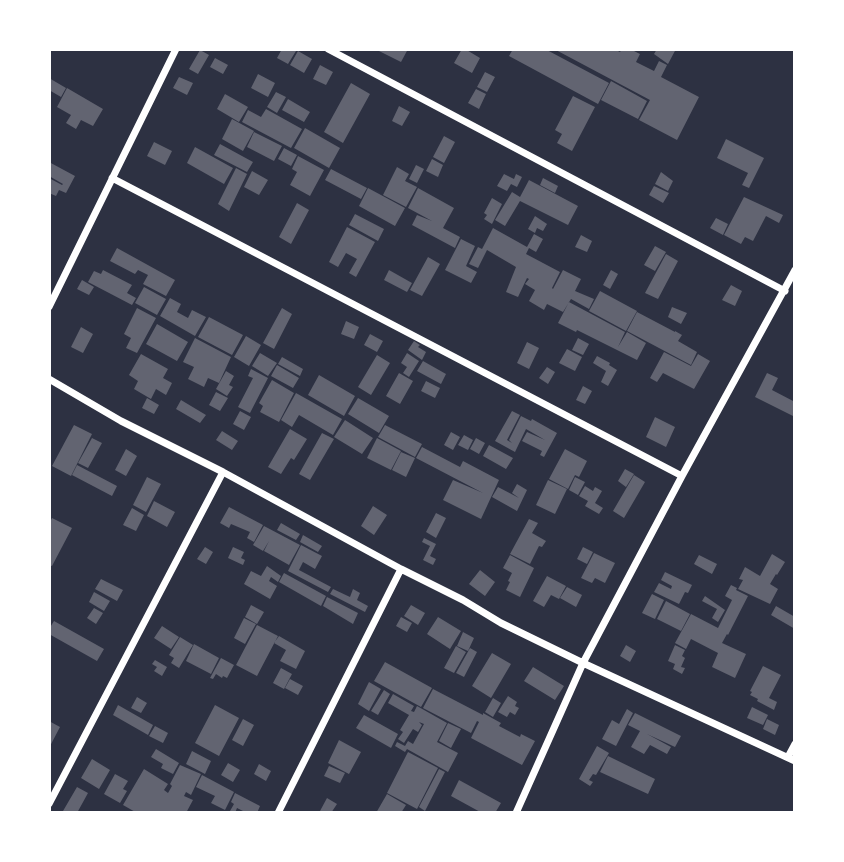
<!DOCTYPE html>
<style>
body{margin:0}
#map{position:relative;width:844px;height:862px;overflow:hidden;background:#2d3142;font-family:Lora,serif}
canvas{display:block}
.frame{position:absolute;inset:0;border:51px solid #fff;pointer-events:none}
</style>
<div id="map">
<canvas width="844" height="862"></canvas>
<div class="frame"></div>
</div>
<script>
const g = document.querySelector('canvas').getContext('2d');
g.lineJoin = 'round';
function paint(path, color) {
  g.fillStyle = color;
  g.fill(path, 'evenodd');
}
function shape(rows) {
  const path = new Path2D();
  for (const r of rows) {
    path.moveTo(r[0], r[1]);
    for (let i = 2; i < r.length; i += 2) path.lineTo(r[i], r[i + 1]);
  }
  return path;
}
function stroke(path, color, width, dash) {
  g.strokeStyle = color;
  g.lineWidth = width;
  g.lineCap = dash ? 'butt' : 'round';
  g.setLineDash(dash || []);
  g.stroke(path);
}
const building = shape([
 [282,49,292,49,296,51,288,64,277,58],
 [375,49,408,49,401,62],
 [462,49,465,49,480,58,472,73,454,63],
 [513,49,545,49,609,83,598,104,509,56],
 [554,49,614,49,620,52,622,49,630,49,640,54,636,62,654,71,659,61,667,65,661,77,699,97,677,140,639,120,650,100],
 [657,49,670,50,676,49,668,64,654,54],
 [200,50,209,55,198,74,189,69],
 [298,51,312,59,304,73,290,65],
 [215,58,228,65,223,74,210,67],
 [320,65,333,72,326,85,313,79],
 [485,72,495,77,487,92,477,87],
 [258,74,275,83,268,97,251,88],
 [179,77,193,83,187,95,173,88],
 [49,78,66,88,61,97,49,90],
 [611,81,647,101,638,119,601,100],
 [351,83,370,94,343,143,324,132],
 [67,88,103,109,93,126,81,120,76,129,66,123,71,115,57,107],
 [476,89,486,94,479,109,468,103],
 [276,92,286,97,277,113,267,107],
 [225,94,248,107,239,122,217,109],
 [573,96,595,107,572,151,557,143,562,134,555,130],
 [288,99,310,112,304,122,282,110],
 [399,106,410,112,402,126,392,121],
 [266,109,302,129,291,148,242,122,248,110,261,117],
 [232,119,254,131,243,151,222,139],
 [305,128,340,148,329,168,294,148],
 [254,132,282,146,274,161,247,147],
 [444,136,455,142,444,163,433,157],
 [726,139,764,158,749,188,742,185,748,173,717,158],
 [154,142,172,151,165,165,147,156],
 [220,144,253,162,247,172,214,155],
 [195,147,233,168,224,184,187,163],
 [284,148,297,155,291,166,278,159],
 [298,156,324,170,310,196,290,185,297,172,292,169],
 [432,159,443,165,438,177,426,171],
 [49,162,75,176,66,193,59,190,56,196,49,193,49,178,62,185,63,184,49,176],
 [416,165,424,169,417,183,409,179],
 [397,167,409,174,405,181,417,187,406,207,383,195],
 [236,168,247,174,229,211,218,204],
 [331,169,367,188,361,199,325,180],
 [252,171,268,180,259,195,244,187],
 [661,172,673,181,668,191,655,184],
 [504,174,514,179,516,174,522,177,517,187,511,184,507,191,497,186],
 [543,178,558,186,555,193,540,185],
 [529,180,578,206,568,225,520,201,505,226,495,220,512,192,520,197],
 [654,186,669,193,663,203,649,195],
 [368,188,405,208,395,226,359,206],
 [418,188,454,208,443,228,460,237,455,248,412,225,417,215,432,221,408,208],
 [744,197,783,215,779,223,766,216,753,241,745,237,741,244,724,235],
 [492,198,502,204,492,224,484,219,487,215,484,213],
 [297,203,309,210,291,244,279,237],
 [355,214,384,229,378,241,349,225],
 [535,216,547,224,543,231,537,228,535,233,528,229],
 [716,218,728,224,723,235,710,228],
 [347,227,375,242,356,277,349,273,357,259,346,253,338,267,329,262],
 [493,228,527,247,534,234,543,239,536,252,529,248,526,254,560,272,552,288,553,289,563,270,581,279,575,291,594,299,589,309,571,299,563,312,547,304,544,310,529,301,535,290,525,284,529,279,527,278,518,297,506,292,516,267,487,250,478,268,469,264,478,247,482,249],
 [581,235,592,241,587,252,575,247],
 [461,239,475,246,466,266,477,272,471,283,445,270],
 [655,246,666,252,655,271,644,265],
 [117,248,175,280,166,296,143,284,148,275,138,270,135,274,110,261],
 [666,254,678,261,658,299,645,293],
 [428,257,440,264,422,296,410,290],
 [103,270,132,285,127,293,136,298,132,305,88,282,94,271,101,274],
 [389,270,412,283,407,292,384,280],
 [611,270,618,274,610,289,603,285],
 [82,280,94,287,89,295,77,289],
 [731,285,742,291,735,306,722,300],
 [144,287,166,299,157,315,135,303],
 [600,291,637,311,626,331,589,311],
 [170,298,181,304,177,312,188,318,192,310,206,317,195,336,160,316],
 [569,302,625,332,618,347,627,332,646,343,637,360,577,330,576,332,558,323],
 [672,307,687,313,681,324,668,317],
 [137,308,156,318,137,353,126,348,131,338,124,334],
 [282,308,292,314,274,349,263,343],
 [637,312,675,332,675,331,682,335,678,341,697,352,691,365,627,331],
 [209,317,243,335,232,355,198,337],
 [346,321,359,327,354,339,341,334],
 [157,324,188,342,177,361,146,344],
 [81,327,93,334,83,353,71,347],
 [370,334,383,341,377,352,364,345],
 [246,336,261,345,249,366,234,357],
 [195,338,231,357,219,383,208,378,204,387,188,379,194,367,183,362],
 [578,338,589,344,583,355,572,350],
 [414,341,420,345,418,347,426,352,422,360,408,350],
 [527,342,539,348,529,369,517,363],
 [567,349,582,357,575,371,559,363],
 [664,352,691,366,698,354,710,361,694,389,663,373,657,382,650,378],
 [260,353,277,363,268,376,252,366],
 [407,353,419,361,409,377,403,373,407,367,401,363],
 [141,354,168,369,163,378,172,383,166,395,156,389,151,399,134,389,138,381,129,375],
 [377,355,390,363,371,395,358,387],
 [597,356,610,363,609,365,617,370,608,386,601,382,606,371,593,363],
 [282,357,303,369,300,376,278,364],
 [423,361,446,374,441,384,417,371],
 [277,365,299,378,293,388,271,376],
 [547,367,555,372,548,384,539,378],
 [251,369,268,378,250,413,238,407,253,378,248,376],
 [226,371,234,376,229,385,233,387,227,396,216,389],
 [399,373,413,381,400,404,386,396],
 [767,373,778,378,772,390,795,402,795,417,755,397],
 [319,375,355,396,344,416,308,395],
 [272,380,294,393,279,422,260,412,263,406,259,403],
 [426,381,440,388,435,398,421,391],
 [583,386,592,391,585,404,576,400],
 [216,392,228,398,220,411,209,405],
 [296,393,342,419,333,435,299,415,292,427,281,420],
 [147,398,159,405,154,414,142,408],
 [358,398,389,416,379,433,348,414],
 [181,400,206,415,200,423,176,409],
 [240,411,251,417,244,430,233,424],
 [512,411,520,415,507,440,512,443,509,440,521,416,531,421,532,419,557,433,544,457,540,455,542,451,522,441,527,432,545,440,526,429,515,452,495,441],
 [655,417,675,427,666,447,646,437],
 [345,420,373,438,362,454,334,437],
 [74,425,92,434,71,476,52,466],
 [385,425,422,444,415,457,378,437],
 [290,429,307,439,294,460,291,458,281,474,268,467],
 [222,431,238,441,232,450,216,440],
 [451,432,460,437,453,450,444,445],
 [322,433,334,439,310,480,299,474],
 [464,435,473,440,468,450,458,445],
 [92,438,102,443,88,468,78,463],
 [377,438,401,451,391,470,367,458],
 [476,438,485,443,479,454,470,449],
 [489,445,513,458,506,469,483,456],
 [422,447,460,467,463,461,499,480,481,519,443,500,453,480,483,493,416,458],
 [126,449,137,456,126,476,115,470],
 [565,449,587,461,579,477,575,475,568,489,549,479],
 [401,452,415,458,406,477,392,470],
 [77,465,117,486,112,496,72,475],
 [625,469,634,474,626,487,618,481],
 [634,475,645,482,624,518,613,511],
 [147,477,161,484,146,512,133,505],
 [575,477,585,482,578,495,569,490],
 [548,480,567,489,555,514,536,505],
 [517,484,527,490,517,511,492,497,498,487,519,498,512,493],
 [585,486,593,491,595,487,602,491,595,503,603,508,599,514,585,506,588,501,579,496],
 [154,501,175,512,167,527,147,516],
 [373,506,387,515,374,535,361,526],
 [229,507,263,525,254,542,247,538,250,532,231,524,229,528,220,523],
 [132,508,144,515,136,531,123,525],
 [436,513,446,518,436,538,426,532],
 [52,518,72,528,52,566,49,565,49,524],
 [529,519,538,523,532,533,546,541,542,547,539,546,530,564,510,554],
 [281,523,300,534,296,540,277,530],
 [264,526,300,545,289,565,264,551,269,541,263,551,253,545],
 [303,535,322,546,318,552,300,542],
 [424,538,436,544,430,556,436,559,433,565,423,560,430,546,422,542],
 [301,545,322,556,315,569,303,562,299,570,331,587,328,592,288,571],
 [205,547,213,552,206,564,197,559],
 [233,547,244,552,241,558,245,560,243,565,228,558],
 [583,547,593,552,587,564,577,559],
 [594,553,615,563,605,583,595,578,592,583,581,578],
 [772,554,785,562,777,575,776,574,770,584,778,589,770,604,738,589,743,580,739,579,745,567,760,576],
 [510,555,534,568,520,597,506,590,510,582,508,581,512,573,503,568],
 [699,555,717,564,712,574,694,564],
 [267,566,281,576,278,582,271,577,269,581,277,586,270,599,244,584,251,571,261,576],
 [480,570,495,582,485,596,469,584],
 [665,572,692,585,688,593,685,592,679,604,654,592,659,583,671,589,672,586,661,580],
 [284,573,326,596,321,606,279,582],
 [547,576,566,586,559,599,551,595,544,607,533,601],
 [101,579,123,590,117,601,95,589],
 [731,585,737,588,736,590,748,596,728,635,727,634,722,643,746,654,735,678,712,667,718,653,691,639,686,649,675,643,691,614,718,628,732,600,725,596],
 [567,587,582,595,576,607,560,598],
 [333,589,350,597,353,589,360,593,357,600,368,606,365,612,330,594],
 [94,592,110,601,104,611,89,602],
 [652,594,664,600,655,619,642,613],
 [705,596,725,610,718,622,712,618,717,609,702,601],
 [327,597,358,613,353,624,323,606],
 [666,601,690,614,681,631,657,619],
 [251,605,264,612,257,624,245,617],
 [411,605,425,613,418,625,404,616],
 [776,606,795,617,795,629,771,615],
 [94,608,103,613,96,624,87,618],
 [401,617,412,623,407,632,396,626],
 [438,617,461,631,453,644,452,643,453,644,450,649,427,634],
 [244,618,256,624,245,644,234,638],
 [54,621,104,649,97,661,49,634,49,629],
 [257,625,278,636,257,676,236,665],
 [162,626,179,637,171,649,154,638],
 [463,632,474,638,468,651,457,646],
 [279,636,305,651,296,669,280,661,286,650,274,643],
 [180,637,193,645,179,668,171,663,174,658,169,655],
 [194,644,219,658,211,674,186,661],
 [626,645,636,651,630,662,620,656],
 [675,645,685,650,682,656,685,658,681,667,685,668,682,674,673,669,675,664,668,661],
 [456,646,466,652,454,673,444,668],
 [470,648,477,652,464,677,456,673],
 [492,653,511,664,491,698,472,686],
 [221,658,234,665,227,678,223,676,222,678,216,674,213,679,210,678],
 [155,660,167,667,162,676,154,671,157,667,152,664],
 [385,662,432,688,421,707,374,681],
 [763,666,781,675,769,698,777,702,774,710,757,701,758,699,750,695,752,692,750,691],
 [533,667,564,686,555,700,524,681],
 [281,668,292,674,284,689,273,683],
 [290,679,303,686,298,695,285,688],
 [369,682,381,689,369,711,358,704],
 [433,689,483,715,483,713,501,723,499,726,520,737,521,734,535,741,522,765,471,738,479,722,477,721,471,733,423,708],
 [384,690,390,694,378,715,371,711],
 [393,694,414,706,411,711,414,712,417,706,447,723,437,742,458,753,448,772,407,749,405,752,395,746,397,742,405,746,408,741,413,744,424,724,419,722,422,725,418,732,413,729,404,743,398,739,403,732,400,730,409,715,388,703],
 [508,696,517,702,515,706,519,708,515,715,510,712,507,717,498,712],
 [137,697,147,703,141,713,131,708],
 [493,698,501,703,493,717,485,712],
 [118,705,153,725,148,735,113,715],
 [215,705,239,718,219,756,195,743],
 [752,707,768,715,763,725,747,718],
 [627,709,633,713,616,746,602,739,612,720,619,724],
 [635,713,681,736,675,747,647,734,671,747,667,754,650,745,644,754,631,747,640,731,628,725],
 [364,715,398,734,391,748,356,728],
 [243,719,254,725,243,746,232,740],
 [767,719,779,725,775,735,763,729],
 [49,721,60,727,49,748],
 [448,723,461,729,451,748,439,741],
 [155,726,168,733,163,743,149,736],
 [339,740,361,752,349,774,328,763],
 [597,746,609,753,596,775,593,774,589,780,593,782,590,786,579,779],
 [156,749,179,763,173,774,161,768,163,764,151,757],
 [192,751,211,761,205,774,186,764],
 [408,752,438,768,417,809,387,793],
 [608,756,655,779,648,794,600,772],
 [92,759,110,770,99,789,81,778],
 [228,763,240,770,233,782,221,775],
 [259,764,271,771,266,781,254,774],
 [180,765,201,774,191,795,186,792,184,796,193,800,186,813,137,813,123,805,144,769,168,784,164,790,168,793,172,786,170,784],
 [329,766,345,773,340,783,324,776],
 [439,769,445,772,425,811,419,807],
 [115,774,128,781,123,789,127,791,120,803,104,794],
 [202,775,234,792,225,810,211,803,215,796,196,787],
 [459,780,501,803,495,813,482,813,451,796],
 [77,787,88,793,77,813,66,813,63,811],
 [235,793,260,806,257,813,247,813,237,808,235,813,230,811,234,804,231,802],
 [387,794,406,805,401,813,376,813],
 [327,798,337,804,331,813,324,813,320,811]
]);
const minor = shape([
 [328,49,785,291],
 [112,178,682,476],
 [49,307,176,49],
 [49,379,121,421,223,472,401,569,463,600,501,623,583,663,795,761],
 [788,757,795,744],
 [49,804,223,472],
 [278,813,401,569],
 [516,813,583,663,682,476,795,270]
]);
paint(building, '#626471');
stroke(minor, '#fff', 7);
</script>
